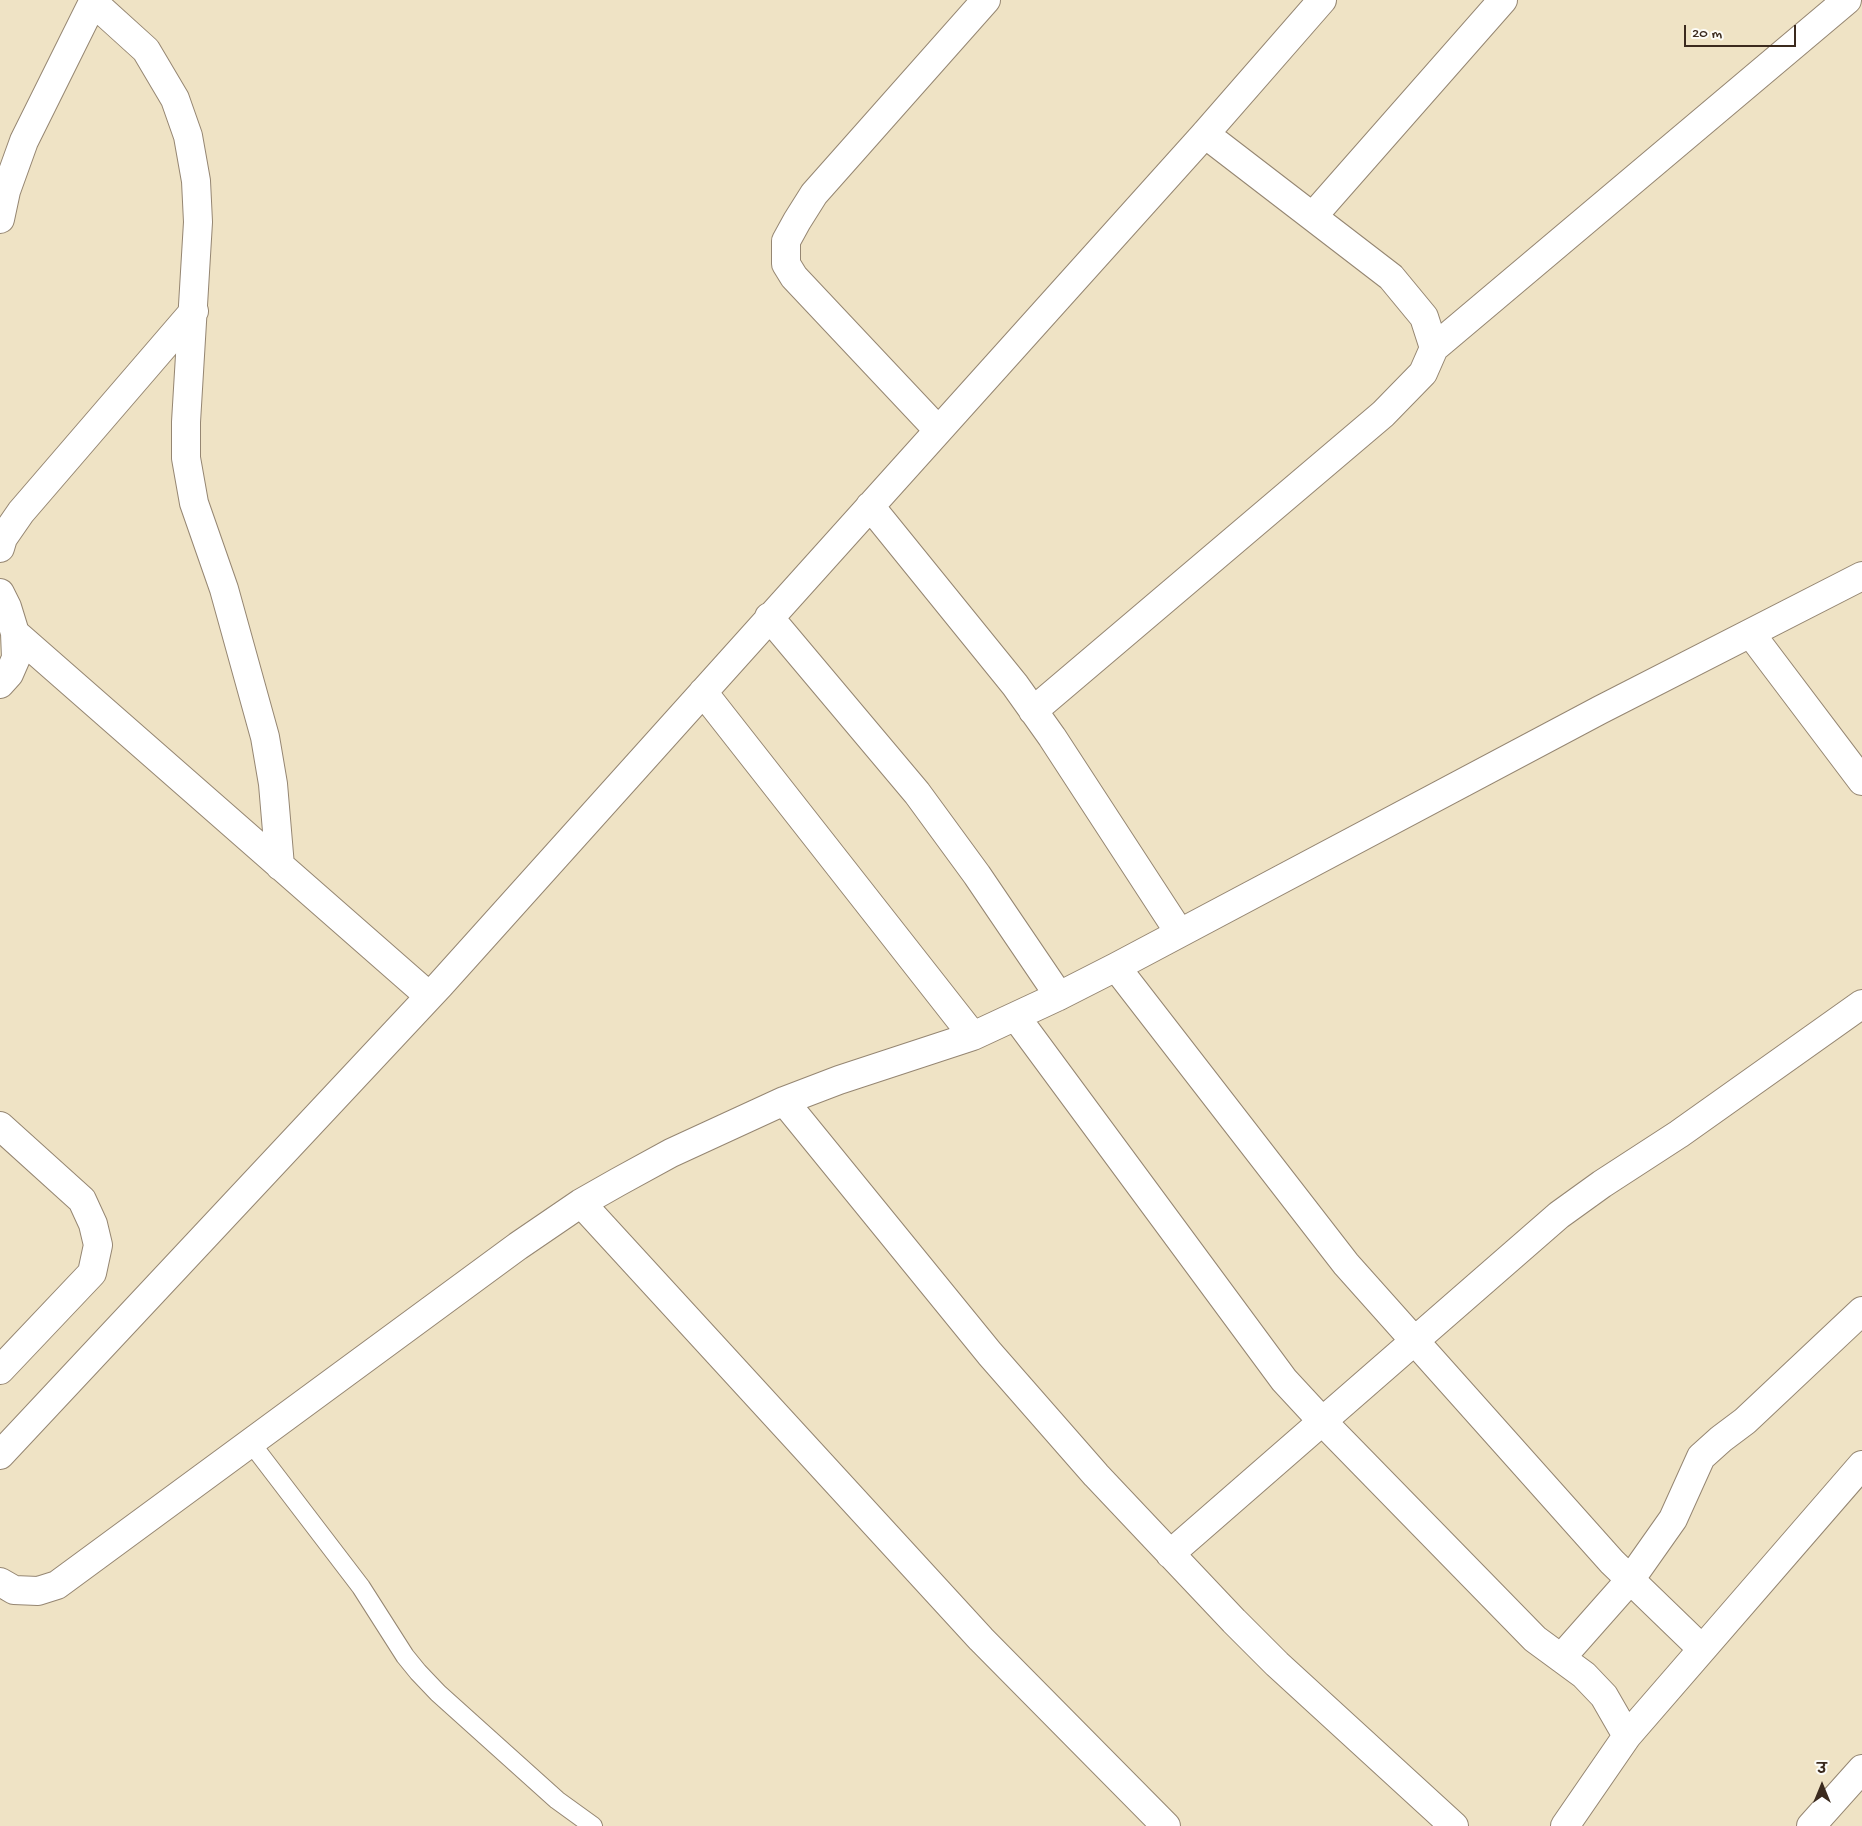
<!DOCTYPE html>
<meta charset="utf-8">
<style>
body{margin:0}
#map{position:relative;width:1862px;height:1826px;overflow:hidden;background:#efe3c5;font-family:"Gochi Hand","Playpen Sans Deva",sans-serif}
canvas{display:block}
.north{position:absolute;left:1797px;top:1761px;width:50px;height:50px;-webkit-text-stroke:4px #fdfcf7;paint-order:stroke;rotate:0deg;font-size:14px;font-weight:700;line-height:20px;text-align:center;color:#3b2a1e}
.north::after{content:'';display:block;margin:auto;width:18px;height:22px;background:#3b2a1e;clip-path:polygon(50% 0,100% 100%,50% 72%,0 100%)}
.scale{position:absolute;left:1684px;top:25px;width:112px;height:22px;box-sizing:border-box;border:2px solid #3b2a1e;border-top:0;padding-left:6px;font-size:15px;line-height:18px;white-space:nowrap;color:#3b2a1e;-webkit-text-stroke:4px #fdfcf7;paint-order:stroke}
</style>
<div id="map">
<canvas width="1862" height="1826"></canvas>
<div class="north">उ</div>
<div class="scale">20 m</div>
</div>
<script>
const g = document.querySelector('canvas').getContext('2d');
g.lineJoin = 'round';
function shape(rows) {
  const path = new Path2D();
  for (const r of rows) {
    path.moveTo(r[0], r[1]);
    for (let i = 2; i < r.length; i += 2) path.lineTo(r[i], r[i + 1]);
  }
  return path;
}
function stroke(path, color, width, dash) {
  g.strokeStyle = color;
  g.lineWidth = width;
  g.lineCap = dash ? 'butt' : 'round';
  g.setLineDash(dash || []);
  g.stroke(path);
}
const service = shape([
 [251,1443,361,1587,405,1656,418,1672,438,1693,557,1800,593,1826]
]);
const minor = shape([
 [93,2,146,50,175,99,188,136,196,181,198,222,186,422,186,458,194,503,224,589,265,737,273,784,280,866],
 [1313,216,1503,0],
 [0,219,6,191,24,141,94,0],
 [1434,348,1847,0],
 [938,430,794,277,786,264,786,241,797,221,814,194,986,0],
 [870,506,1015,685,1052,737,1179,932],
 [0,548,3,538,21,512,194,311],
 [0,593,7,607,15,633,16,658,9,674,0,684],
 [769,617,917,793,977,875,1059,996],
 [15,633,429,996],
 [1751,634,1862,781],
 [703,692,973,1036],
 [1033,711,1383,414,1423,373,1434,348,1424,317,1391,277,1205,134],
 [1116,967,1346,1264,1612,1562,1702,1649],
 [1016,1017,1284,1380,1322,1421,1535,1639,1584,1675,1604,1696,1627,1736],
 [784,1101,990,1354,1096,1475,1234,1621,1277,1664,1454,1826],
 [0,1126,82,1200,93,1224,98,1245,92,1273,0,1370],
 [581,1203,981,1639,1166,1826],
 [0,1455,440,985,1205,134,1322,0],
 [1170,1554,1559,1215,1602,1184,1679,1134,1862,1004],
 [0,1582,14,1590,38,1591,57,1585,518,1246,581,1203,618,1182,671,1153,784,1101,839,1080,973,1036,1059,996,1116,967,1600,710,1862,576],
 [1561,1658,1630,1580,1673,1519,1701,1457,1721,1439,1745,1421,1862,1311],
 [1565,1826,1627,1736,1862,1465],
 [1811,1826,1862,1769]
]);
stroke(service, '#958672', 20);
stroke(minor, '#958672', 30);
stroke(service, '#fff', 18);
stroke(minor, '#fff', 28);
</script>
